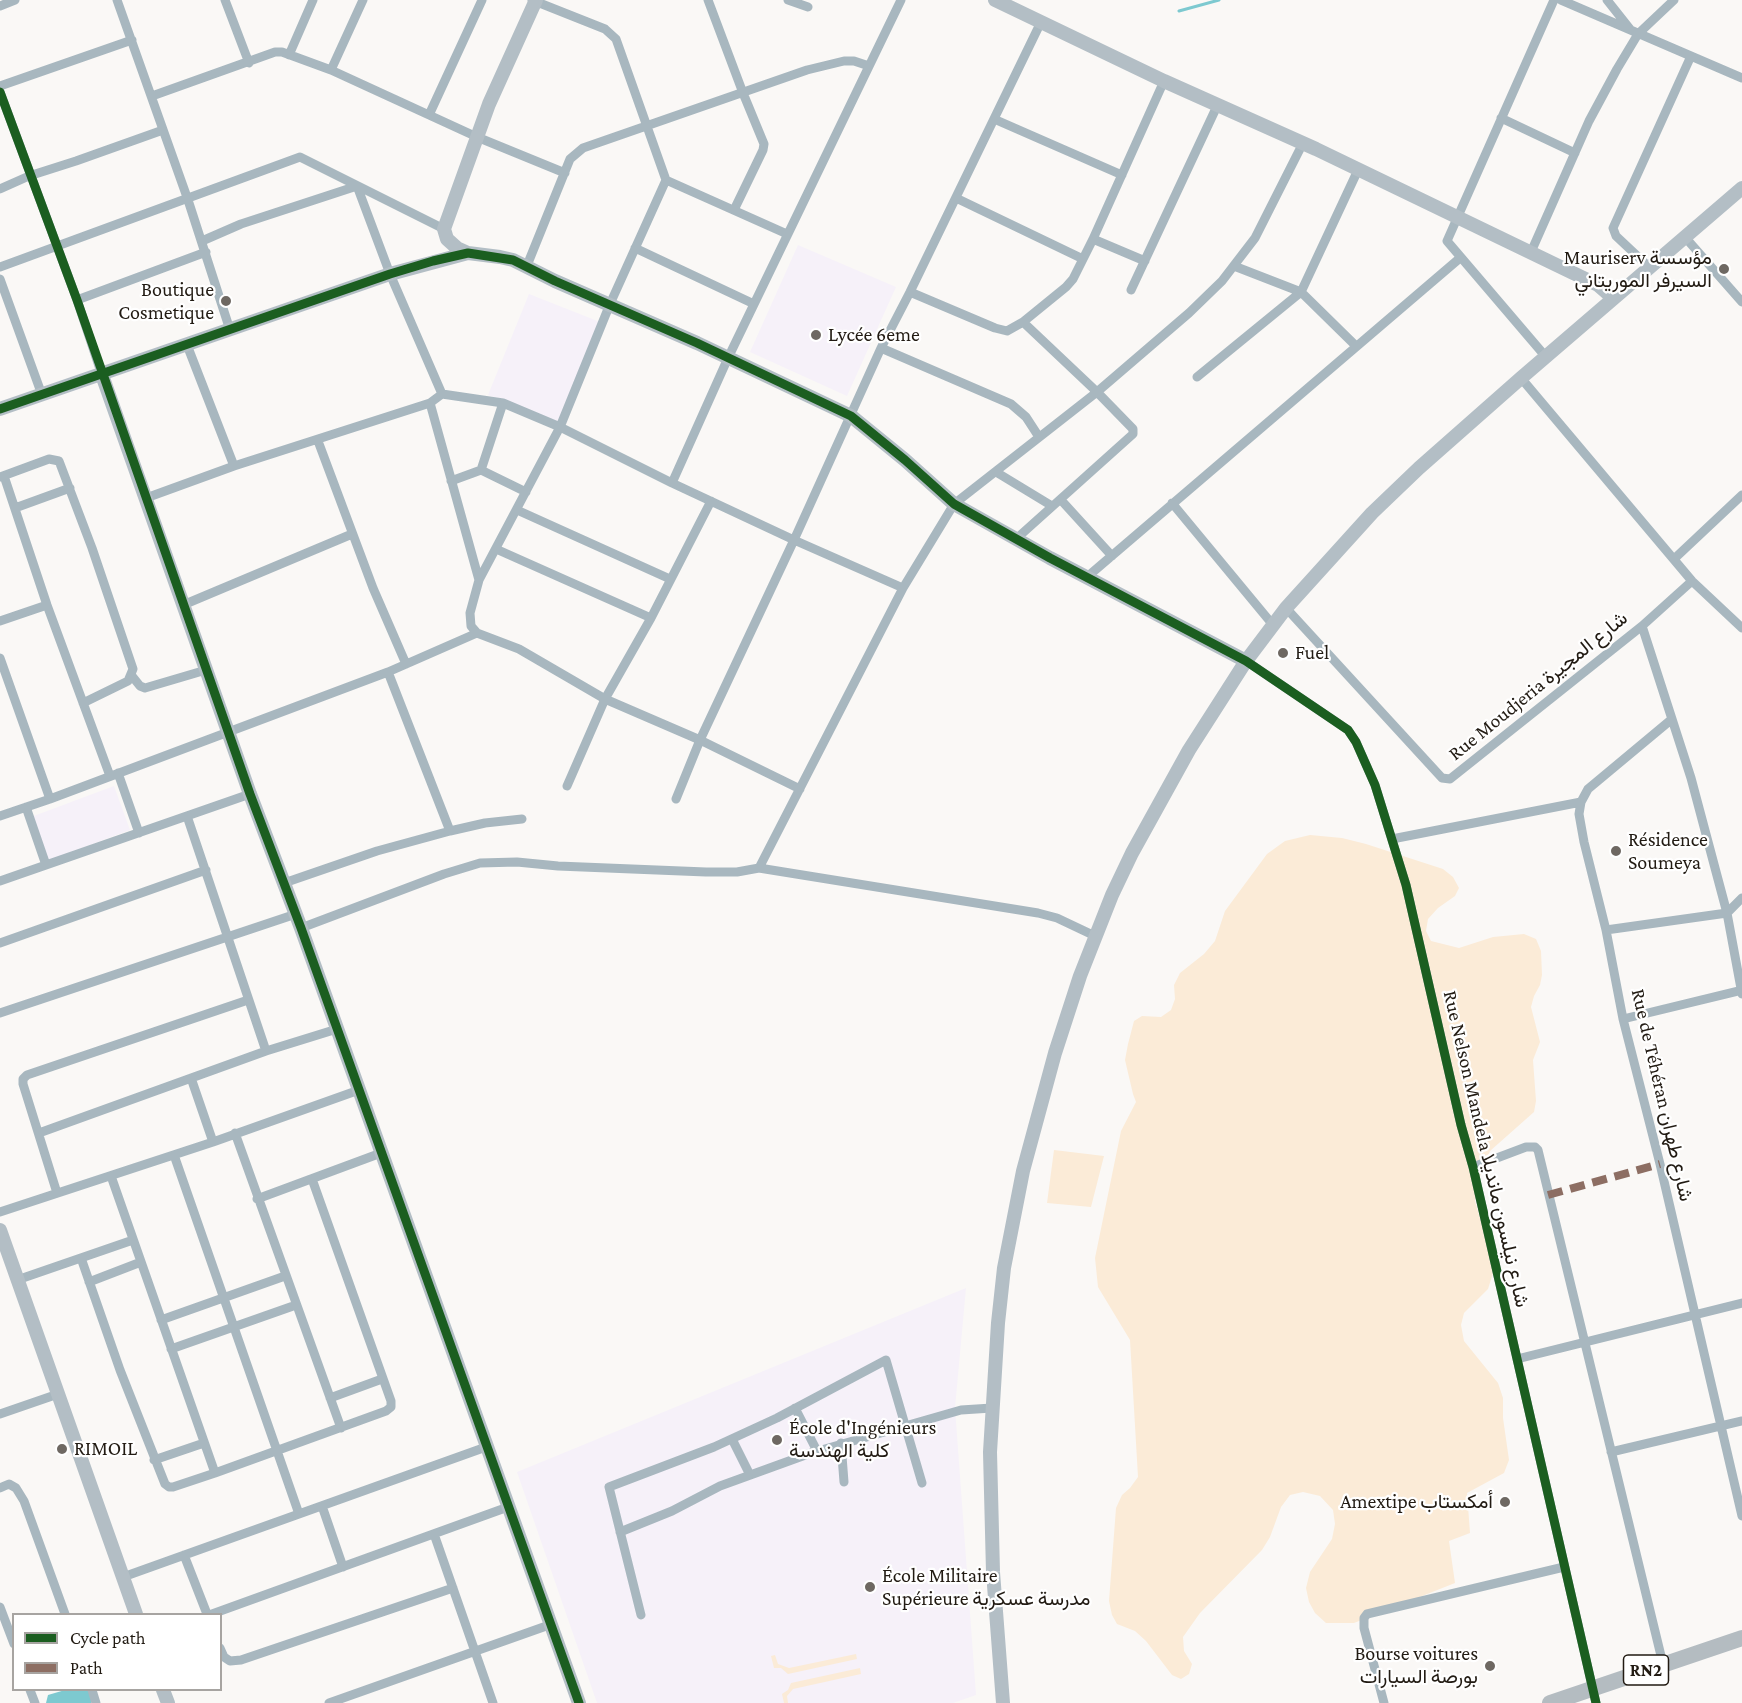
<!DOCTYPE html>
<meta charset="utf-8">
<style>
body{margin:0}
#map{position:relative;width:1742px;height:1703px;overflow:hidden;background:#faf8f6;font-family:"Crimson Pro",serif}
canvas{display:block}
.legend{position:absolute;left:12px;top:1613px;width:210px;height:78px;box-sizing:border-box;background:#fff;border:2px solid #a7a4a1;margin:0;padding:8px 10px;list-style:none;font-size:18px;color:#221b13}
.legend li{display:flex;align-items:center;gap:12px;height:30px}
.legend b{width:30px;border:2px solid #a7a4a1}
</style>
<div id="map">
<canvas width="1742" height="1703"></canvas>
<ul class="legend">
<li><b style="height:8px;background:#1b5e20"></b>Cycle path</li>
<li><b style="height:8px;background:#8d6e63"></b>Path</li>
</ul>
</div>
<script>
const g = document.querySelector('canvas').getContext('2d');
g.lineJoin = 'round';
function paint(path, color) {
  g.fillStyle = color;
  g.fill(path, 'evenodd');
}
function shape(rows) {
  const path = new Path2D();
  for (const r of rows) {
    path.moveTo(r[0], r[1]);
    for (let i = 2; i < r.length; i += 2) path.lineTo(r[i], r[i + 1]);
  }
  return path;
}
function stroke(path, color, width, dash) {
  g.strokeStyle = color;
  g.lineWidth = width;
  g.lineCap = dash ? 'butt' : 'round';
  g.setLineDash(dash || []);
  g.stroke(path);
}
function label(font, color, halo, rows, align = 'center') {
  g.font = font + ' "Crimson Pro",Vazirmatn,serif';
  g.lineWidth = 4.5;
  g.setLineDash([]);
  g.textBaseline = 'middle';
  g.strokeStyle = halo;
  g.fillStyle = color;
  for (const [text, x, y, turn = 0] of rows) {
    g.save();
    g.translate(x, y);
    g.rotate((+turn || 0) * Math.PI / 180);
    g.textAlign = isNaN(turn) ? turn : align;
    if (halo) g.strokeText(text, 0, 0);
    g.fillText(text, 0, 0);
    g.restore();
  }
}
const education = shape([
 [798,245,896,287,847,396,750,352],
 [529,294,600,322,559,423,488,395],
 [114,786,130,830,47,861,31,817],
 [966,1288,955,1408,976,1695,953,1703,597,1703,517,1472]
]);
const green = shape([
 [1310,835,1342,838,1366,844,1443,869,1453,877,1459,888,1455,896,1438,908,1428,919,1426,931,1431,941,1459,948,1493,937,1524,934,1536,939,1541,951,1542,975,1540,985,1534,996,1531,1007,1540,1042,1533,1060,1536,1101,1534,1112,1490,1151,1477,1184,1475,1201,1490,1253,1493,1273,1488,1289,1464,1313,1461,1325,1464,1341,1498,1383,1503,1398,1503,1418,1509,1460,1504,1473,1467,1493,1470,1533,1449,1541,1455,1583,1354,1623,1326,1623,1315,1613,1309,1602,1306,1588,1310,1572,1332,1539,1335,1524,1333,1510,1320,1496,1303,1492,1290,1495,1281,1507,1270,1537,1262,1550,1200,1613,1183,1637,1184,1651,1192,1664,1189,1674,1181,1679,1172,1675,1146,1641,1135,1631,1117,1624,1112,1615,1109,1601,1116,1508,1122,1495,1130,1488,1138,1477,1130,1340,1098,1287,1095,1258,1121,1131,1136,1102,1133,1094,1125,1060,1128,1044,1134,1021,1142,1016,1161,1017,1171,1010,1175,999,1174,985,1180,973,1204,954,1215,941,1225,911,1267,854,1285,841],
 [1054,1150,1104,1156,1091,1207,1047,1203],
 [856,1654,857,1659,788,1674,781,1668,774,1668,771,1656,775,1655,778,1664,789,1668],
 [860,1668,861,1674,793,1689,787,1696,788,1703,784,1703,782,1694,788,1690,791,1683]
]);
const water = shape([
 [65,1690,92,1690,91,1703,46,1703,48,1695]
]);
const stream = shape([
 [1179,11,1219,0]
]);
const street = shape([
 [117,0,188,200,230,330],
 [225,0,249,63],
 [708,0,743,93,764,144,763,150,734,210],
 [788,0,808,7],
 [1561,0,1742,78],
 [1607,0,1630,29],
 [0,6,15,0],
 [289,55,313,0],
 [331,70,363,0],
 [0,86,132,40],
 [0,92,77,300,102,375],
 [152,96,275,52,282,52,331,70,477,137,565,173],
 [429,115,482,0],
 [1501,118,1575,153],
 [994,119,1122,175],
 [666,180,787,234],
 [0,189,29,176,76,161,163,130],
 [956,198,1083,259],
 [1684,236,1742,302],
 [1093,239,1145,261],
 [635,248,754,304],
 [1531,252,1589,121,1617,69,1638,34,1674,0],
 [1234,266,1301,292,1356,346],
 [0,267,300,157,444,229],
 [1649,267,1616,236,1613,228,1691,56],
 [526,268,570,159,583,148,807,70,844,61,854,61,869,66],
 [0,279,42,395],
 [1131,290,1218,104],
 [910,292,995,328,1007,331,1023,322,1066,287,1073,279,1093,239,1164,81],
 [77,300,206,252],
 [187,345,234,466],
 [881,348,1011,404,1026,417,1039,437],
 [1546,357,1447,241,1554,0],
 [1197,377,1301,292,1358,170],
 [1521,378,1692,581,1742,628],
 [442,394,503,403,560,427,672,483,794,540,881,348,910,292,1041,22],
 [318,441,373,588,406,664],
 [481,470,526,492],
 [996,472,1052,506],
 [4,476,47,605,110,776],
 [0,477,49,459,59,461,92,548,133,669,128,681,83,703],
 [451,481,481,470,503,403],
 [672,483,728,358,901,0],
 [146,498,234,466,430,403,442,394,390,274,357,186,241,224,202,241],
 [1061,500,1112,556],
 [1172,503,1273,625],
 [15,508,70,488],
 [517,510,670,579],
 [1016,539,1133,434,1133,429,1097,392,1023,322],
 [496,549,651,618],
 [1674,559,1742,495],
 [1087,577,1460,258],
 [479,580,560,427,610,304,666,180,616,39,605,29,532,0],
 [183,605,352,534],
 [1286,608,1442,778,1450,779,1642,626,1692,581],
 [0,621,47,605],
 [1642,626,1691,778,1727,913,1742,994],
 [477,633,519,649,605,699,700,740,800,789],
 [0,658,50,799],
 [1246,661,1348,730,1356,742,1375,785,1406,885,1461,1125,1473,1167,1596,1703],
 [388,672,450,831],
 [132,676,140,686,145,688,206,670],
 [1672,719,1588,789,1581,802,1579,814,1584,842,1606,930,1623,1019,1660,1164,1742,1516],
 [118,773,139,833],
 [567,786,605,699,651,618,711,501],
 [676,799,700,740,794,540,903,588],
 [26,807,46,865],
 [0,816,50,799,388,672,477,633,471,626,470,613,479,580,430,403],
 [187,816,266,1051],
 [1392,839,1581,802],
 [759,868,903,588,954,504,1097,392,1189,313,1222,281,1255,238,1303,143],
 [0,881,250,794],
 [284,883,377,851,450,831,485,823,522,819],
 [301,928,444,874,480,863,517,862,558,866,706,872,737,872,759,868,1038,913,1057,918,1095,936],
 [1606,930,1727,913,1742,898],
 [0,943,206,870],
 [0,1013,296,914],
 [1623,1019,1742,990],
 [191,1078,213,1142],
 [39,1133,266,1051,337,1029],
 [235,1133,341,1428],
 [174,1155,299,1514],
 [1473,1167,1526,1147,1535,1147,1538,1150,1663,1664],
 [111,1176,215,1473],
 [57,1193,23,1084,23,1079,27,1075,248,1000],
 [257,1199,381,1153],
 [0,1212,213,1142,359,1090],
 [81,1258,120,1370,165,1484,169,1487,173,1487,215,1473,386,1411,391,1407,391,1401,312,1179],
 [17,1280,133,1240],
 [89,1282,141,1262],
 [161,1320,285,1276],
 [171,1349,296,1305],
 [1517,1359,1742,1303],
 [330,1398,382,1379],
 [795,1408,817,1451],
 [0,1414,58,1394],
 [732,1439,750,1475],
 [841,1443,844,1482],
 [1611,1452,1742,1421],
 [154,1460,204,1443],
 [0,1488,9,1484,16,1488,24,1501,65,1614],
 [322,1506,343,1567],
 [620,1532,672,1511,720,1486,811,1453,961,1410,992,1408],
 [434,1534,493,1703],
 [184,1555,207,1614],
 [123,1577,486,1447],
 [0,1607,14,1644],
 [212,1614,508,1507],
 [641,1615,609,1487,714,1447,777,1418,886,1360,922,1483],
 [220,1648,224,1657,230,1661,241,1660,453,1588],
 [30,1690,35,1703],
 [92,1690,96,1703],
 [329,1703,552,1624],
 [1384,1703,1364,1628,1364,1618,1367,1614,1564,1567]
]);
const secondary = shape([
 [995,0,1164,81,1316,149,1598,285,1613,298],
 [468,253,457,248,447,239,444,229,489,104,536,0],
 [102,375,250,794,301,928,579,1703],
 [0,409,390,274,468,253,500,257,513,260,555,281,697,343,851,416,905,460,954,504,1050,558,1246,661],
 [0,1230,136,1614],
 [163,1690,168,1703],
 [1003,1703,993,1572,990,1452,998,1323,1004,1268,1023,1171,1055,1053,1080,976,1112,895,1132,853,1189,750,1246,661,1286,608,1372,513,1419,468,1521,378,1742,188]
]);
const highway = shape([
 [1550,1703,1742,1638]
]);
const quiet = shape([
 [1548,1195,1660,1164]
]);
const cycleway = shape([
 [0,92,77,300,250,794,301,928,579,1703],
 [0,409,390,274,433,261,468,253,513,260,555,281,697,343,851,416,905,460,954,504,1050,558,1246,661,1348,730,1356,742,1375,785,1406,885,1461,1125,1473,1167,1596,1703]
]);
const markers = [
 [1724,269,6,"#6e6862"],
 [226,301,6,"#6e6862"],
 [816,335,6,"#6e6862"],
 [1283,653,6,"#6e6862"],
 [1616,851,6,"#6e6862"],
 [777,1440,6,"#6e6862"],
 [62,1449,6,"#6e6862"],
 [1505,1502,6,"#6e6862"],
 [870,1587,6,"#6e6862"],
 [1490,1666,6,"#6e6862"]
];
const shields = [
 [1646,1670,45]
];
const shieldNames = [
 ["RN2",1646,1670]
];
const poiNames = [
 ["Mauriserv مؤسسة",1712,258,"right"],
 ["السيرفر الموريتاني",1712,281,"right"],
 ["Boutique",214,290,"right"],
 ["Cosmetique",214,313,"right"],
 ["Lycée 6eme",828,335],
 ["Fuel",1295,653],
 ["Résidence",1628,840],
 ["Soumeya",1628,863],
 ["École d'Ingénieurs",789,1428],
 ["كلية الهندسة",789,1451],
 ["RIMOIL",74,1449],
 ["Amextipe أمكستاب",1493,1502,"right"],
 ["École Militaire",882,1576],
 ["Supérieure مدرسة عسكرية",882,1599],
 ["Bourse voitures",1478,1654,"right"],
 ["بورصة السيارات",1478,1677,"right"]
];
const streetNames = [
 ["Rue Moudjeria شارع المجيرة",1538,686,-39],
 ["Rue de Téhéran شارع طهران",1662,1095,77],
 ["Rue Nelson Mandela شارع نيلسون مانديلا",1486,1149,77]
];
paint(education, '#f6f1f9');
paint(green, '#fbebd7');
paint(water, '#7dc9d0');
stroke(stream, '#7dc9d0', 3);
stroke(street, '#a8b7bf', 9);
stroke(secondary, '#b3bec5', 14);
stroke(highway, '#b4bcc1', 16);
stroke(quiet, '#8d6e63', 8, [15, 8]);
stroke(cycleway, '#1b5e20', 9);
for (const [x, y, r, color] of markers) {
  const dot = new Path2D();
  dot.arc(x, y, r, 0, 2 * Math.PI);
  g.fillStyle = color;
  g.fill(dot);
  stroke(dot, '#fff', 2);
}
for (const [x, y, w] of shields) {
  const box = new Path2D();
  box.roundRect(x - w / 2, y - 15, w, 30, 4.5);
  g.fillStyle = '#fff';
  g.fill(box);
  stroke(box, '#221b13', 1.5);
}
label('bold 18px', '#221b13', null, shieldNames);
label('20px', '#221b13', '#fff', poiNames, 'left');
label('20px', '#221b13', '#fff', streetNames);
</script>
